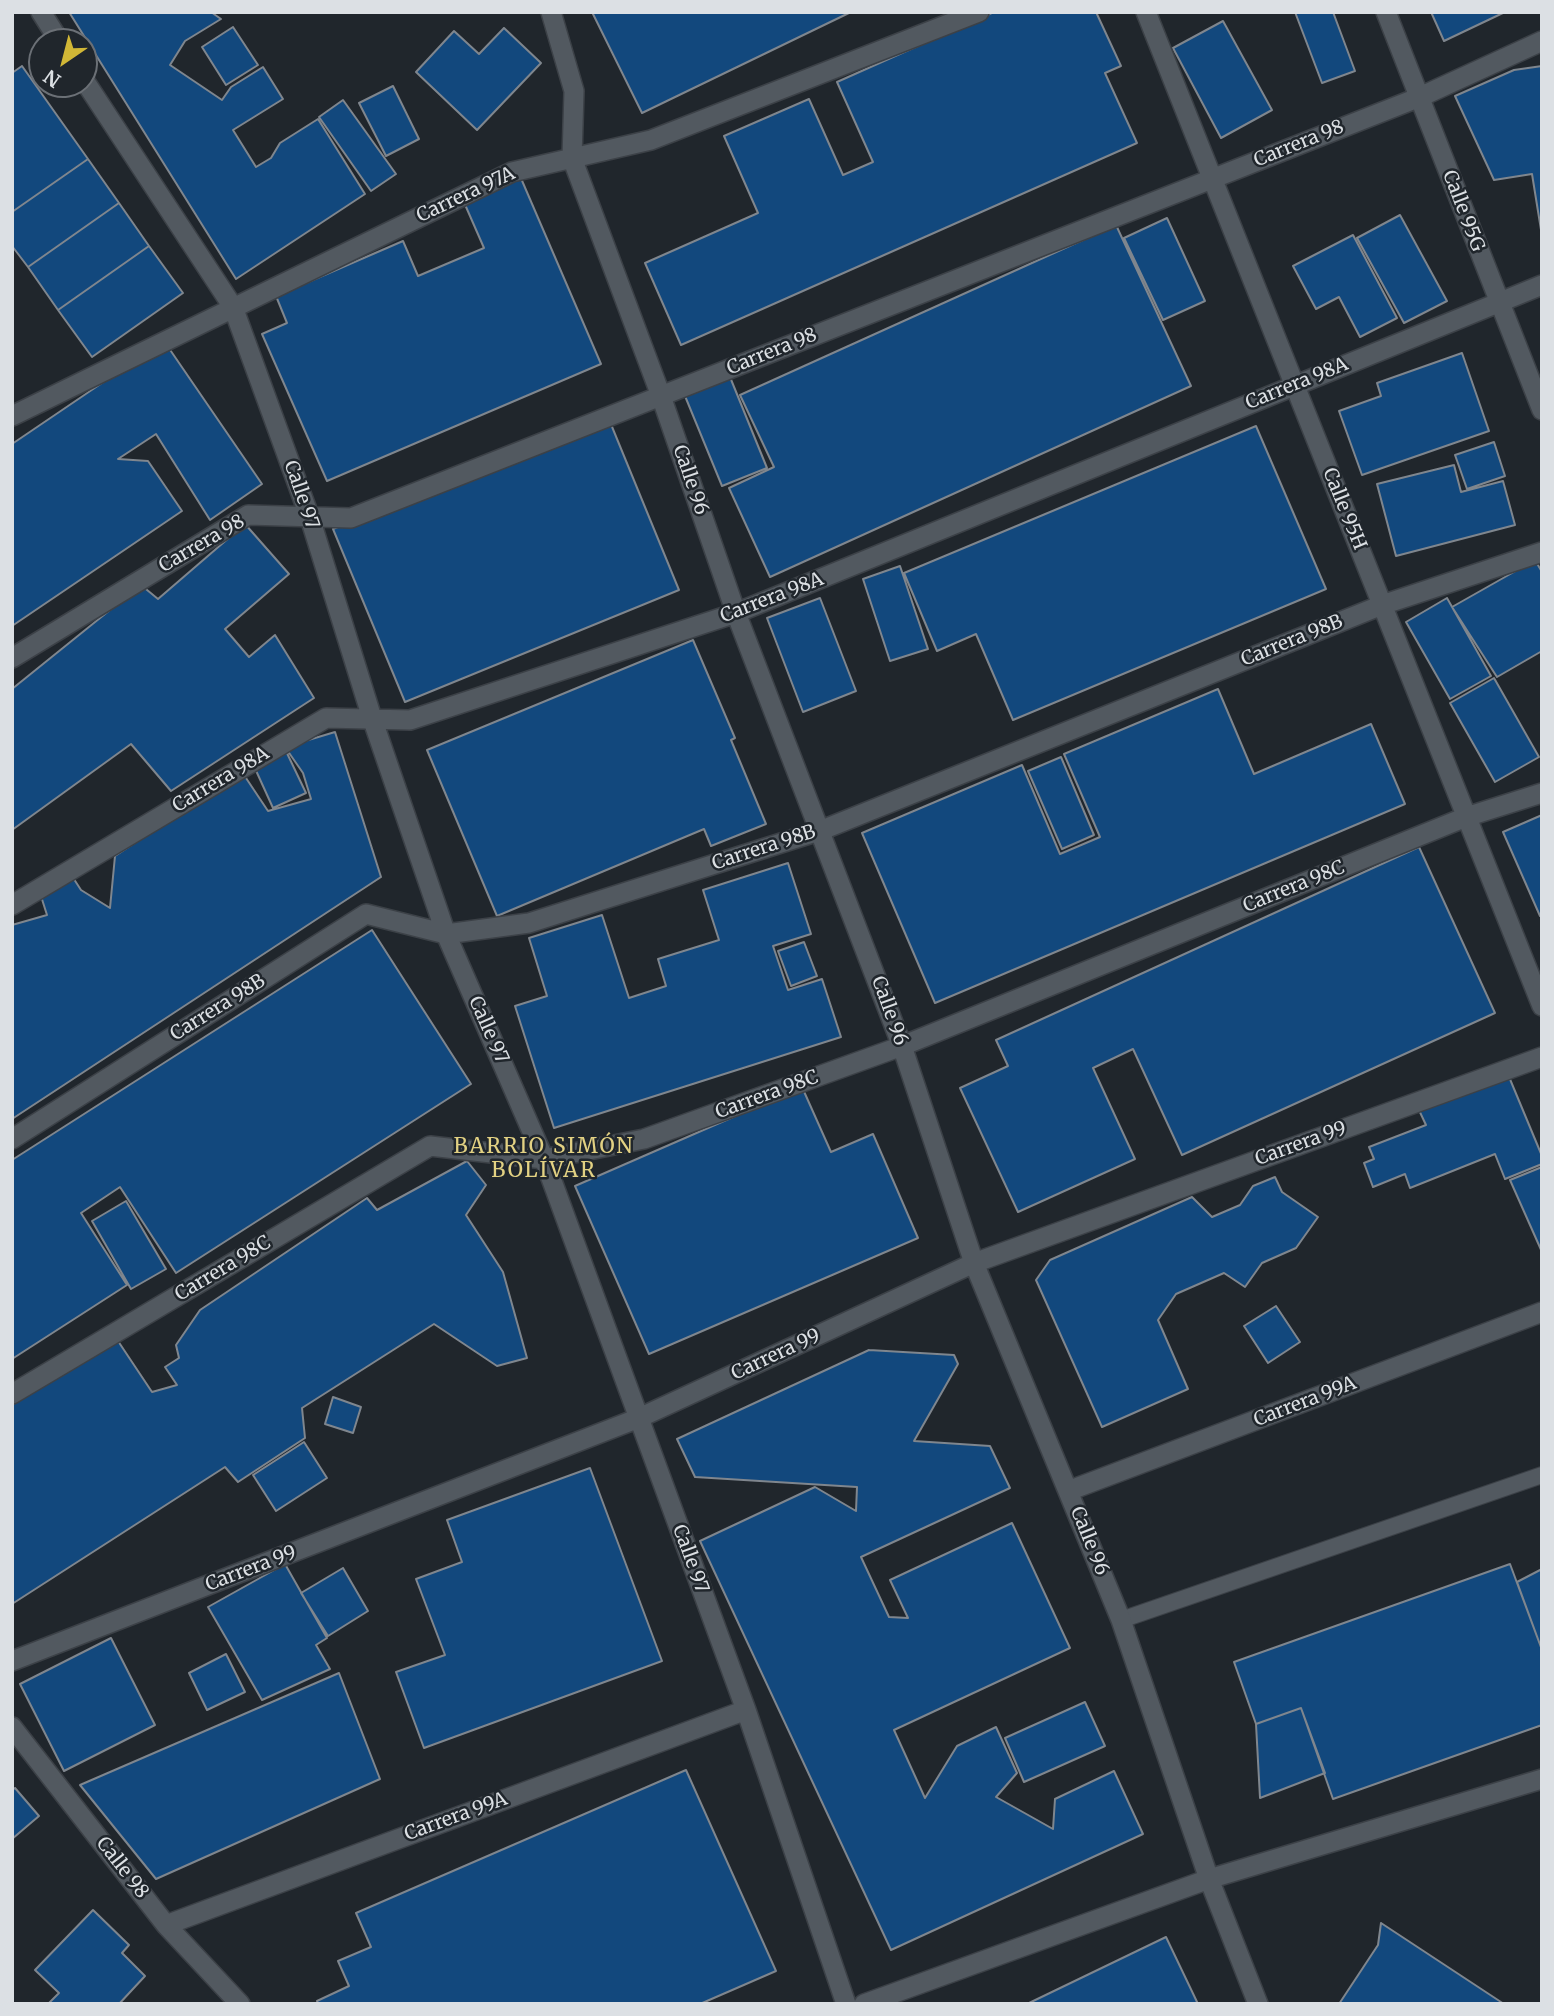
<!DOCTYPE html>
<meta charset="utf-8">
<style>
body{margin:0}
#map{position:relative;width:1554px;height:2016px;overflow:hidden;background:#20262c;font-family:Merriweather,serif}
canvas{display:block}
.frame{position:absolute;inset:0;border:14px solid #dce0e4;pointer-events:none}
.north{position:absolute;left:28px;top:28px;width:70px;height:70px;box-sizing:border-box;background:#20262c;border:2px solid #6b7076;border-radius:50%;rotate:215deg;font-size:19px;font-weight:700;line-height:28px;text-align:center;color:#dce0e4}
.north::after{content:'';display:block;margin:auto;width:24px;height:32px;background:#d1b736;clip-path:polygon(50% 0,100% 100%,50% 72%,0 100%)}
</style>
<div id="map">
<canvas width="1554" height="2016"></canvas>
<div class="frame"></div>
<div class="north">N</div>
</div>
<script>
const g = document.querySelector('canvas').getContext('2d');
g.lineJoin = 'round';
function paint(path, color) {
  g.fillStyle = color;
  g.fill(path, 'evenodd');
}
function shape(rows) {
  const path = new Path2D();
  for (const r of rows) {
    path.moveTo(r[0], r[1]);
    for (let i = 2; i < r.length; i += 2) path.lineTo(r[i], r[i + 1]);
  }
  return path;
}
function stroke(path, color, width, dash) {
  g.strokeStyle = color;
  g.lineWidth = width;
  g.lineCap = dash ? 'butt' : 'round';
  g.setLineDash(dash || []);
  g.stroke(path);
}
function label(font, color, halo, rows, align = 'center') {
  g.font = font + ' Merriweather,serif';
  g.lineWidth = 5;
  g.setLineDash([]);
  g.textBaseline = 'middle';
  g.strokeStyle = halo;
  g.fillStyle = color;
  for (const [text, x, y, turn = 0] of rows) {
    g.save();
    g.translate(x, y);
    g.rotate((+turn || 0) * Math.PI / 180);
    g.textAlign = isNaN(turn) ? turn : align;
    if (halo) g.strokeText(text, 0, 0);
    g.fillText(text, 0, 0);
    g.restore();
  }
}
const building = shape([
 [69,12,211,12,221,19,185,41,170,65,222,100,231,87,263,67,283,99,233,130,256,167,271,158,280,143,318,119,365,194,236,279,69,12],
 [592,12,851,12,642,113,592,12],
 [994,12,1096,12,1121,66,1105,73,1137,143,681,345,645,263,758,213,724,136,809,99,843,175,873,162,837,82,994,12],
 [1295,12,1333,12,1355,71,1322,83,1295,12],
 [1431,12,1505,12,1444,41,1431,12],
 [1223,21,1272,110,1221,138,1173,48,1223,21],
 [233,27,258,65,226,85,202,47,233,27],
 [504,28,541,63,477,130,416,72,454,31,479,54,504,28],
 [22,66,88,159,12,212,12,73,22,66],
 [1542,66,1542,236,1532,174,1494,180,1455,96,1514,70,1542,66],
 [393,86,419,139,386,156,359,103,393,86],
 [343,100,396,174,371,191,319,117,343,100],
 [88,159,119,203,28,267,12,246,12,212,88,159],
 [520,176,601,364,327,481,262,334,287,323,276,296,403,241,418,276,484,248,463,200,520,176],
 [119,203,149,246,58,310,28,267,119,203],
 [1400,215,1447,301,1404,323,1357,238,1400,215],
 [1167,218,1205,301,1163,320,1124,238,1167,218],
 [1116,225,1191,386,770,577,729,488,774,467,740,395,1116,225],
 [1353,235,1397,318,1360,337,1339,297,1316,309,1293,266,1353,235],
 [149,246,183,293,92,357,58,310,149,246],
 [164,341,262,484,210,520,156,434,118,459,148,461,182,511,12,626,12,444,164,341],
 [1462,353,1489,431,1362,475,1339,411,1381,396,1377,383,1462,353],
 [730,377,767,468,722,486,685,396,730,377],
 [608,417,679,590,405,702,333,529,608,417],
 [1256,426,1326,589,1013,720,976,634,937,651,904,573,1256,426],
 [1494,442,1505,476,1467,489,1455,455,1494,442],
 [1454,465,1461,492,1503,481,1515,525,1396,556,1377,484,1454,465],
 [245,524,289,574,225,629,249,657,275,635,314,698,171,791,131,744,12,830,12,689,141,585,158,599,245,524],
 [1535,560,1542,572,1542,651,1497,677,1452,607,1535,560],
 [900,566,928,649,890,661,863,579,900,566],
 [820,598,856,691,803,712,767,618,820,598],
 [1447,598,1491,676,1450,699,1406,622,1447,598],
 [693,640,735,738,731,740,766,824,711,846,704,829,497,916,427,750,693,640],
 [1494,678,1539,757,1495,782,1450,703,1494,678],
 [1218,689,1254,774,1371,724,1405,804,935,1003,862,833,1022,765,1060,854,1100,837,1064,754,1218,689],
 [335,732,381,877,12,1119,12,925,47,915,40,893,70,873,81,890,110,908,115,856,242,772,268,811,311,799,303,773,285,747,335,732],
 [285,749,306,793,273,808,253,764,285,749],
 [1061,757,1094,835,1062,849,1028,771,1061,757],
 [1542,815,1542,915,1540,916,1503,832,1542,815],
 [1419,847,1495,1013,1182,1155,1133,1049,1093,1068,1135,1159,1018,1212,960,1088,1008,1066,996,1040,1419,847],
 [788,863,811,934,773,946,788,990,822,979,841,1037,554,1128,515,1006,547,996,529,938,602,915,629,998,666,986,658,959,719,940,703,890,788,863],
 [372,930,471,1084,176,1273,120,1187,81,1213,127,1285,12,1359,12,1160,372,930],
 [804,942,817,976,791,986,778,951,804,942],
 [1507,1072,1542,1156,1542,1164,1505,1179,1495,1154,1410,1188,1405,1174,1373,1187,1364,1163,1374,1159,1369,1147,1426,1125,1418,1108,1507,1072],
 [802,1087,831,1152,873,1134,918,1238,649,1354,575,1186,802,1087],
 [467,1161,486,1185,466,1215,503,1272,527,1358,497,1366,434,1324,302,1408,305,1438,238,1482,225,1467,12,1604,12,1405,116,1338,152,1392,177,1385,165,1367,179,1358,176,1345,200,1310,367,1198,377,1210,467,1161],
 [1542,1167,1542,1252,1510,1180,1542,1167],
 [1275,1177,1282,1192,1318,1217,1296,1248,1262,1263,1245,1287,1224,1273,1176,1294,1158,1320,1188,1389,1102,1427,1036,1280,1050,1260,1192,1197,1212,1217,1240,1205,1253,1186,1275,1177],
 [126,1201,166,1269,131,1289,92,1221,126,1201],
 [1276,1306,1300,1342,1268,1363,1244,1326,1276,1306],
 [869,1350,954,1355,958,1364,914,1441,990,1446,1010,1488,861,1557,889,1617,908,1618,890,1580,1012,1523,1070,1648,894,1730,925,1798,957,1746,996,1727,1017,1773,996,1797,1053,1829,1055,1799,1114,1771,1143,1834,891,1950,700,1541,815,1487,856,1511,857,1487,695,1477,677,1439,869,1350],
 [333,1397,361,1407,353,1433,325,1424,333,1397],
 [304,1442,327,1478,276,1511,253,1475,304,1442],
 [590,1468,662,1661,424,1748,396,1672,445,1655,416,1579,462,1562,447,1520,590,1468],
 [285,1564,327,1638,316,1645,330,1669,262,1700,208,1607,285,1564],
 [1510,1564,1542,1650,1542,1725,1333,1799,1301,1708,1256,1724,1234,1662,1510,1564],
 [343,1568,368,1611,328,1636,301,1593,343,1568],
 [1542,1569,1542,1650,1517,1582,1542,1569],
 [111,1638,155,1725,64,1771,20,1684,111,1638],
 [226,1654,245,1692,207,1710,189,1673,226,1654],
 [339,1673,380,1779,156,1879,80,1785,339,1673],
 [1085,1702,1105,1746,1024,1782,1005,1738,1085,1702],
 [1301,1708,1325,1773,1260,1798,1256,1724,1301,1708],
 [686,1770,776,1971,700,2004,318,2004,317,2001,349,1986,338,1961,371,1947,356,1913,686,1770],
 [15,1788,39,1816,12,1839,12,1790,15,1788],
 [93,1910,129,1945,122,1953,145,1976,119,2004,48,2004,59,1993,35,1970,93,1910],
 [1381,1923,1504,2004,1339,2004,1378,1945,1381,1923],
 [1166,1937,1198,2004,1027,2004,1166,1937]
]);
const service = shape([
 [1121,1620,1542,1475]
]);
const minor = shape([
 [41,12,60,42],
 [551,12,574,91,572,158,661,396,736,613,902,1046,974,1263,1121,1620,1209,1879,1258,2004],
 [1146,12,1542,1006],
 [1386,12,1542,410],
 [84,80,233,307,310,518,372,718,446,934,544,1159,746,1710,846,2004],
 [12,416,512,172,651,140,979,12],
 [12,658,248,515,351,518,1420,97,1542,41],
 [12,905,326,718,410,720,736,613,1542,285],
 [12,1139,366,914,446,934,529,923,822,830,1382,605,1542,552],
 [12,1394,430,1146,544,1159,644,1139,902,1046,1466,817,1542,793],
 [1068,1491,1542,1312],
 [12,1661,639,1418,974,1263,1542,1057],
 [12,1727,166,1925,240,2004],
 [166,1925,746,1710],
 [864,2004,1209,1879,1542,1779]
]);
const streetNames = [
 ["Carrera 98",1299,144,-22],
 ["Carrera 97A",466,195,-25],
 ["Calle 95G",1463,211,69],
 ["Carrera 98",772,352,-22],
 ["Carrera 98A",1297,384,-22],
 ["Calle 96",690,480,71],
 ["Calle 97",301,495,71],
 ["Calle 95H",1344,509,68],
 ["Carrera 98",202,544,-30],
 ["Carrera 98A",772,598,-21],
 ["Carrera 98B",1292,641,-22],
 ["Carrera 98A",221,780,-31],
 ["Carrera 98B",764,848,-18],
 ["Carrera 98C",1294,887,-22],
 ["Carrera 98B",218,1008,-32],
 ["Calle 96",889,1011,70],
 ["Calle 97",488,1030,66],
 ["Carrera 98C",767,1095,-20],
 ["Carrera 99",1301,1144,-20],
 ["Carrera 98C",223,1269,-31],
 ["Carrera 99",776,1355,-25],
 ["Carrera 99A",1305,1402,-21],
 ["Calle 96",1089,1541,68],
 ["Calle 97",690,1559,70],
 ["Carrera 99",251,1569,-21],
 ["Carrera 99A",456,1817,-20],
 ["Calle 98",122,1868,52]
];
const neighbourhoodNames = [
 ["BARRIO SIMÓN",544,1147],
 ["BOLÍVAR",544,1171]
];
paint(building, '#12487d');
stroke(building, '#7f868e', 2);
stroke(service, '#3c4147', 18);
stroke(minor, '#3c4147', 22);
stroke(service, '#525960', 16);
stroke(minor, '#525960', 19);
label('19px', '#dce0e4', '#20262c', streetNames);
g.letterSpacing = '2px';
label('21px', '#e2d183', '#20262c', neighbourhoodNames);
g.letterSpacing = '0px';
</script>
